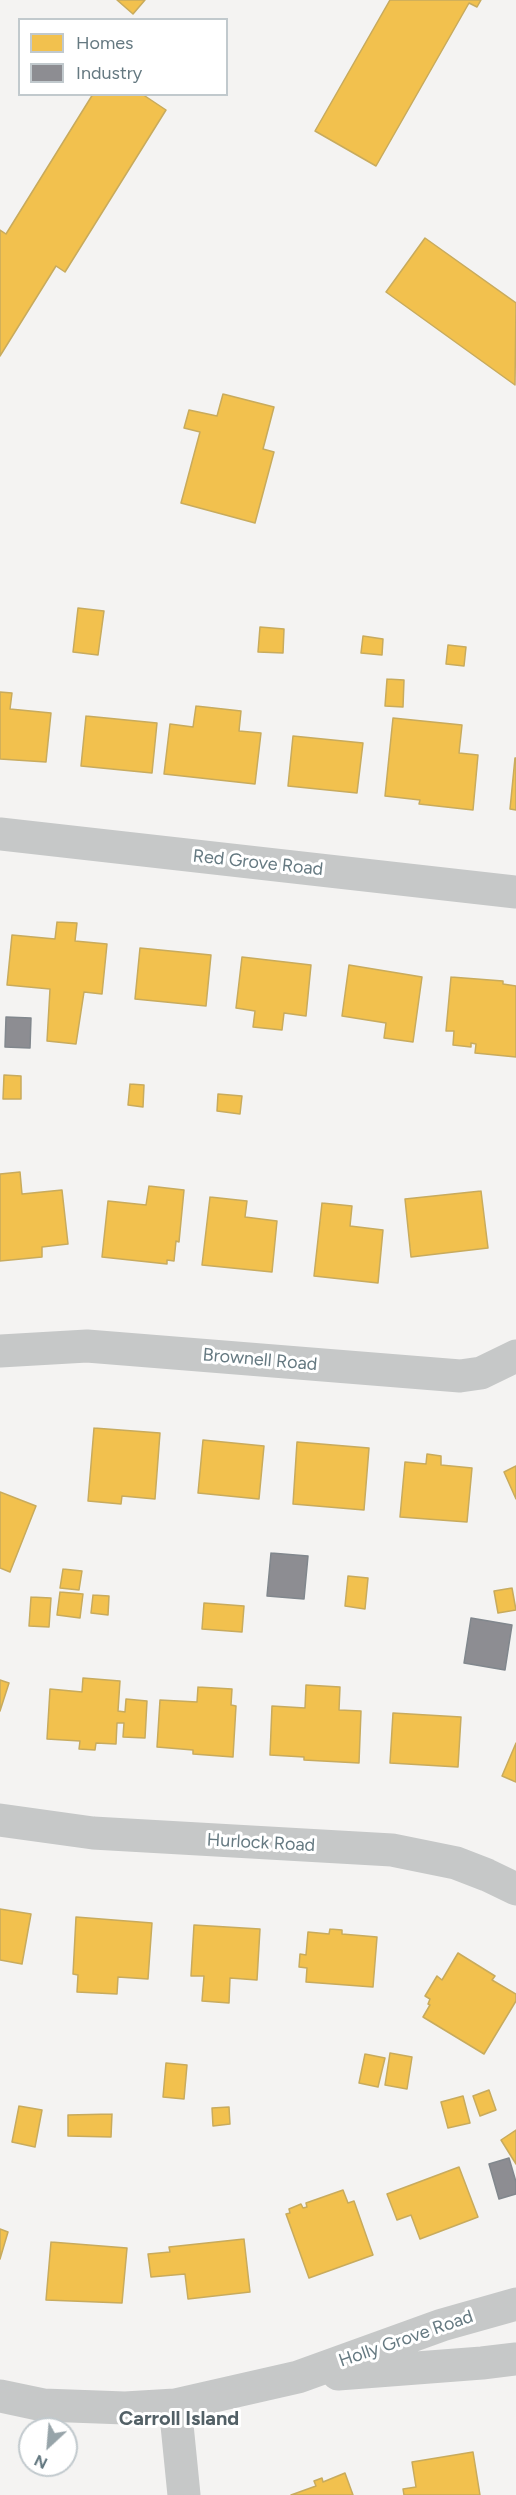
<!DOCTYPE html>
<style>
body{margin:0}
#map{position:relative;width:516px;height:2495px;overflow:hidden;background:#f4f3f2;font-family:Figtree,sans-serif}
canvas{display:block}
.legend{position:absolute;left:18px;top:18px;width:210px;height:78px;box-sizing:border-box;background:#fff;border:2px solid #c1c9cd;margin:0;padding:8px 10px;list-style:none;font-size:18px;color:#657981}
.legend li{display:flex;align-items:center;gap:12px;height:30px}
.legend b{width:30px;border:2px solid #c1c9cd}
.north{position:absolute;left:18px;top:2417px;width:60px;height:60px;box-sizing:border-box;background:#fff;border:2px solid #c1c9cd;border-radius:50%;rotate:206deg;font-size:16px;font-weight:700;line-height:24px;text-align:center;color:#657981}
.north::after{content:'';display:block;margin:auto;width:21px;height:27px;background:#97a4a9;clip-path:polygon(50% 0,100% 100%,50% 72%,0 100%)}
</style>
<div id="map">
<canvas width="516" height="2495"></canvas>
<ul class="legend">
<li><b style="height:16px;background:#f2c14e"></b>Homes</li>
<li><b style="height:16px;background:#8d8d92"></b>Industry</li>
</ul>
<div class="north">N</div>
</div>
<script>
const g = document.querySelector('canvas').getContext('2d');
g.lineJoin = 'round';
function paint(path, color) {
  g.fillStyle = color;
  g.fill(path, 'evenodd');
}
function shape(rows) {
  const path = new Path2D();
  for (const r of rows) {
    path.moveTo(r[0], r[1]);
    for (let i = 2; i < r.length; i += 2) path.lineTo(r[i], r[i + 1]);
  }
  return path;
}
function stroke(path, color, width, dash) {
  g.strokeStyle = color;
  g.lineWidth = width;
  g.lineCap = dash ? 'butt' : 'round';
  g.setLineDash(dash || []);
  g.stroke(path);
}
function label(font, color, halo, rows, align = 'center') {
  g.font = font + ' Figtree,sans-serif';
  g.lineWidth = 6;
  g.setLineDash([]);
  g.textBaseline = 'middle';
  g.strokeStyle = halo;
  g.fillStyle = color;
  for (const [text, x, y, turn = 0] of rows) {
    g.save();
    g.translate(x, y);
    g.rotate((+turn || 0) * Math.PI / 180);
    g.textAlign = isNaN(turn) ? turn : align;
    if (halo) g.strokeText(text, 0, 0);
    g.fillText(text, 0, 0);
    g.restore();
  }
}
const homes = shape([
 [117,0,145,0,133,14,117,0],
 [390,0,481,0,477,7,469,3,376,166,315,131,390,0],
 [93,94,142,94,166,110,65,272,56,266,0,356,0,230,6,234,93,94],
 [425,238,516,303,515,385,386,292,425,238],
 [223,394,274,407,263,449,274,452,255,523,181,503,200,432,184,428,189,410,217,416,223,394],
 [78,608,104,611,98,655,73,652,78,608],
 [260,627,284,629,283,653,258,652,260,627],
 [363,636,383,639,382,655,361,653,363,636],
 [448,645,466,647,464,666,446,664,448,645],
 [387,679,404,680,403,707,385,706,387,679],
 [0,692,12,693,10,709,51,713,46,762,0,759,0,692],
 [196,706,241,711,239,731,261,733,255,784,164,774,170,724,193,727,196,706],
 [86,716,157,723,152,773,81,766,86,716],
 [393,718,462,725,459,753,478,755,473,810,419,804,420,800,385,796,393,718],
 [293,736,363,743,357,793,288,786,293,736],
 [515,758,516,758,516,810,510,809,515,758],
 [57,922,77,923,75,941,107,944,102,994,84,992,76,1044,47,1041,50,989,7,985,12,935,55,939,57,922],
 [140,948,211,955,206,1006,135,999,140,948],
 [242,957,311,965,306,1016,284,1013,282,1030,253,1027,255,1011,236,1008,242,957],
 [349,965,422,977,413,1042,384,1038,386,1023,342,1016,349,965],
 [451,977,503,981,503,984,516,986,516,1057,475,1053,476,1044,471,1043,471,1047,453,1045,454,1031,446,1031,451,977],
 [4,1075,21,1076,21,1099,3,1099,4,1075],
 [130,1084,144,1085,143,1107,128,1105,130,1084],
 [218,1094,242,1096,240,1114,217,1111,218,1094],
 [20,1172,22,1194,62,1190,68,1244,42,1247,42,1257,0,1261,0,1174,20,1172],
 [149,1186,184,1190,179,1242,176,1241,174,1261,167,1260,167,1264,102,1257,108,1201,146,1205,149,1186],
 [481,1191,488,1248,411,1257,405,1199,481,1191],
 [210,1197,247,1201,245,1217,277,1221,272,1272,202,1265,210,1197],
 [322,1203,352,1206,350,1226,383,1230,378,1283,314,1276,322,1203],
 [94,1428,160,1433,155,1499,122,1496,121,1504,88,1501,94,1428],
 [203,1440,264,1446,259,1499,198,1493,203,1440],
 [297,1442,369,1448,364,1510,293,1504,297,1442],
 [427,1454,441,1456,441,1465,472,1468,467,1522,400,1517,405,1462,426,1464,427,1454],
 [516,1466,516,1499,504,1472,516,1466],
 [0,1492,36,1506,10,1572,0,1568,0,1492],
 [63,1569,82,1571,79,1590,60,1588,63,1569],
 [348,1576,368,1578,365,1609,345,1606,348,1576],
 [512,1588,516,1610,498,1613,494,1591,512,1588],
 [60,1592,83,1594,80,1618,57,1615,60,1592],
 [93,1595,109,1596,108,1615,91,1613,93,1595],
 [31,1597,51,1598,49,1627,29,1626,31,1597],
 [204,1603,244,1606,242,1632,202,1629,204,1603],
 [83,1678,120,1681,118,1711,125,1712,126,1699,147,1701,145,1738,123,1737,124,1723,117,1723,116,1744,96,1743,95,1750,79,1749,80,1741,47,1739,50,1689,82,1692,83,1678],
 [0,1680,9,1683,0,1711,0,1680],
 [306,1685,340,1687,339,1710,361,1711,359,1763,304,1760,304,1757,270,1755,272,1706,305,1708,306,1685],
 [198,1687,232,1689,231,1705,236,1706,233,1757,193,1754,193,1750,157,1747,160,1700,197,1702,198,1687],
 [393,1713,461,1717,458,1767,390,1763,393,1713],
 [516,1743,516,1782,502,1776,516,1743],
 [0,1909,31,1914,22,1964,0,1960,0,1909],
 [76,1917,152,1923,148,1979,118,1977,117,1994,77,1992,78,1975,73,1974,76,1917],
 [194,1925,260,1929,257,1980,230,1978,229,2003,202,2001,204,1976,191,1976,194,1925],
 [330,1929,342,1930,342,1934,377,1937,373,1987,306,1982,307,1968,299,1967,300,1954,306,1955,308,1932,329,1934,330,1929],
 [458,1953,495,1976,492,1980,516,1994,516,2001,484,2054,423,2017,430,2005,428,2004,430,1999,425,1996,437,1976,442,1980,458,1953],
 [390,2053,412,2057,407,2089,385,2085,390,2053],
 [365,2054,385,2058,378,2087,359,2083,365,2054],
 [166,2063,187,2065,184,2099,163,2097,166,2063],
 [489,2090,496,2110,480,2116,473,2096,489,2090],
 [463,2096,470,2123,448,2128,441,2102,463,2096],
 [19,2106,42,2110,35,2147,12,2142,19,2106],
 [229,2107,230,2124,213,2126,212,2108,229,2107],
 [112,2114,111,2137,68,2136,68,2115,112,2114],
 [516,2130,516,2164,501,2140,516,2130],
 [459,2167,478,2217,420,2239,411,2215,397,2220,387,2194,459,2167],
 [343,2190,348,2203,354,2201,373,2255,309,2278,286,2214,290,2213,289,2209,301,2204,303,2208,307,2207,306,2203,343,2190],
 [0,2229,8,2232,0,2259,0,2229],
 [244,2239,250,2292,188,2299,185,2274,151,2277,148,2254,170,2252,169,2247,244,2239],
 [51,2242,127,2248,122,2303,46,2300,51,2242],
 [473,2452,480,2495,404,2495,403,2489,416,2487,412,2462,473,2452],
 [345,2473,353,2495,291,2495,316,2486,314,2481,322,2478,323,2482,345,2473]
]);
const industry = shape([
 [6,1017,31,1018,30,1048,5,1047,6,1017],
 [271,1553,308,1556,304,1599,267,1596,271,1553],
 [471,1618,512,1625,505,1670,464,1663,471,1618],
 [509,2158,516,2182,516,2194,499,2199,489,2164,509,2158]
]);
const minor = shape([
 [0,834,516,892],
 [0,1351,87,1346,460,1376,481,1373,516,1356],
 [0,1820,93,1833,392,1850,456,1863,487,1875,516,1889],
 [338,2374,482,2363,516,2359],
 [0,2396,43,2405,125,2408,175,2405,298,2377,442,2325,516,2304],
 [175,2405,184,2495]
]);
const streetNames = [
 ["Red Grove Road",258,863,6],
 ["Brownell Road",260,1360,5],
 ["Hurlock Road",261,1843,3],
 ["Holly Grove Road",406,2339,-19]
];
const neighbourhoodNames = [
 ["Carroll Island",179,2419]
];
paint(homes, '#f2c14e');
stroke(homes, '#c8ab5d', 1.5);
paint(industry, '#8d8d92');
stroke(industry, '#81878d', 1.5);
stroke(minor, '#c6c8c8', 33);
label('18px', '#657981', '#fff', streetNames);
label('bold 20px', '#526066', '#fff', neighbourhoodNames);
</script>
